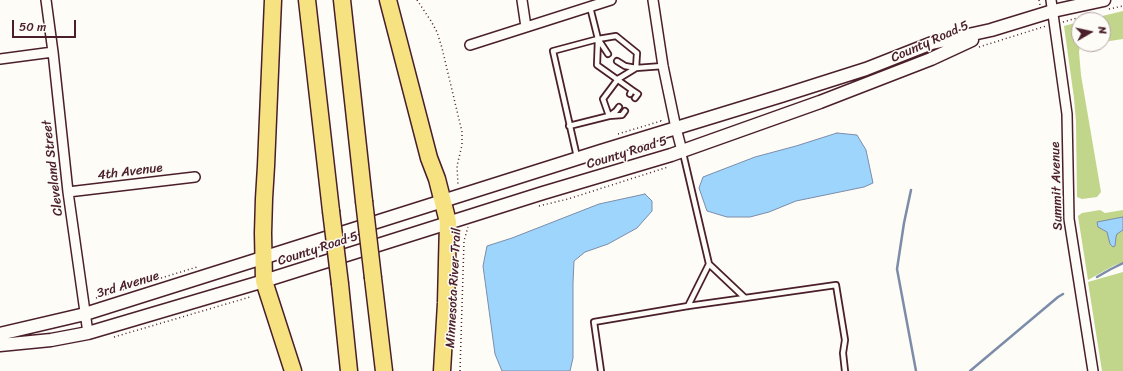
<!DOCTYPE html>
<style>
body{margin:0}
#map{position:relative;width:1123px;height:371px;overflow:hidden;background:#fdfcf7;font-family:Sriracha,sans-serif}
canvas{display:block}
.north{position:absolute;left:1071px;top:12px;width:40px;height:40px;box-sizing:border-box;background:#fdfcf7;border:1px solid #b5a4a5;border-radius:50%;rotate:81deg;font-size:11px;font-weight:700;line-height:16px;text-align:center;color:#4a1f2b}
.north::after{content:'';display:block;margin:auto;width:14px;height:18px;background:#4a1f2b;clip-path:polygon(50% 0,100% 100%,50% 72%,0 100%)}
.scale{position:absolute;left:12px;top:20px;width:64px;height:18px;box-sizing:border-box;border:2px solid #4a1f2b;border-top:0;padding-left:5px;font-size:12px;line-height:14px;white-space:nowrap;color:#4a1f2b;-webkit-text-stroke:3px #fdfcf7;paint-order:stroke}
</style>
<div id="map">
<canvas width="1123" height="371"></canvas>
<div class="north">N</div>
<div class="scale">50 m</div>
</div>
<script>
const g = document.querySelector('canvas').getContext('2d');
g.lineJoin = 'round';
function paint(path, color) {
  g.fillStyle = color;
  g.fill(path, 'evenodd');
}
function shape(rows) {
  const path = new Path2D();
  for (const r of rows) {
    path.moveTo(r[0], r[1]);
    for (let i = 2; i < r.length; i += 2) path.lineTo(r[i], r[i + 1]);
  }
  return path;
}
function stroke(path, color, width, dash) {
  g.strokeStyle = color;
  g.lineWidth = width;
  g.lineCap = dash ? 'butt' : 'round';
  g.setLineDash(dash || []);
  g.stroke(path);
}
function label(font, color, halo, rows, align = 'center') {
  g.font = font + ' Sriracha,sans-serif';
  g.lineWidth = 3;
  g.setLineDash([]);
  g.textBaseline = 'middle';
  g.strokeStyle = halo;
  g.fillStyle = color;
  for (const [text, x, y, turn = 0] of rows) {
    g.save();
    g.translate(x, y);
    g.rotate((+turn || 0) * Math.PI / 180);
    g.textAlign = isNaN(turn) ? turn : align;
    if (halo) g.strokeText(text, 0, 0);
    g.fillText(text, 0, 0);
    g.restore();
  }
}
const green = shape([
 [1123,11,1123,39,1103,42,1103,20,1086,20],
 [1079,22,1079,44,1091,44,1080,46,1079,52,1081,75,1101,192,1097,197,1082,199,1077,197,1076,121,1074,98,1064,26],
 [1100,210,1105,213,1123,210,1123,262,1113,266,1088,280,1078,216,1082,213],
 [1123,272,1123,371,1102,371,1088,282]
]);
const water = shape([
 [837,133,857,135,866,150,873,183,864,187,796,201,769,212,750,217,727,217,707,211,699,188,703,177,755,157,796,146,837,133],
 [645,194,652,201,652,211,637,228,608,244,585,252,574,261,573,283,573,358,570,371,502,371,495,354,483,266,487,246,512,238,599,204,645,194],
 [1123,217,1123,230,1117,234,1116,237,1115,246,1113,247,1110,244,1107,232,1098,227,1097,222,1123,217]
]);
const stream = shape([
 [911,190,904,223,897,269,916,371],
 [1097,277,1111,269,1123,263],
 [970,371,1058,297,1063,294]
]);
const path = shape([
 [417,0,431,21,437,32,442,48,462,132,462,145,457,166,458,185],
 [1039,0,1040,5],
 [1109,9,1123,6],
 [1063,22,1088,15],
 [979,47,1046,26],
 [618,134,661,121,661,122],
 [539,206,568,199,668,167],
 [96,298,197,267],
 [114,337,250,297],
 [460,371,464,241,468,227]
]);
const lane = shape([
 [598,39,616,36,637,53,636,68,663,66],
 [608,54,598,39,597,65,632,90,630,94],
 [617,61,625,66,636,68,618,79,603,99,609,116,622,115,625,111],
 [632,90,638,94,635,98],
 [569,126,609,116,616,111,619,107],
 [683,153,709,264,688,306],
 [577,157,553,51,598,39,590,7],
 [709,264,745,298],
 [601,371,594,322,688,306,745,298,836,285,845,340,843,353,845,371]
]);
const street = shape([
 [46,0,53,52,68,192,88,333],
 [522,0,526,27],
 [653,0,663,66,676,128,682,151],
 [1051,0,1067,114,1069,219,1093,371],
 [470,45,611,0],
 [0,59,53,52],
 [68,192,195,177]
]);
const secondary = shape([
 [0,334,85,314,601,151,781,96,866,69,932,43,991,30,1053,11,1104,0],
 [0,345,51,340,88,333,264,281,543,193,671,155,820,102,931,59,972,40]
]);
const highway = shape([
 [273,0,266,166,264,199,263,233,264,281,293,371],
 [307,0,331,211],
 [342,0,364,201],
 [388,0,429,158,437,179,448,222,446,303,442,371],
 [373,278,384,371],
 [340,284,349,371]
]);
const highwayBridge = shape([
 [364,201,373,278],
 [331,211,340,284]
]);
const streetNames = [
 ["County Road 5",930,42,-24],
 ["County Road 5",627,153,-17],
 ["Cleveland Street",53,168,-97],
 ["4th Avenue",130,172,-7],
 ["Summit Avenue",1057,186,-92],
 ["County Road 5",318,249,-18],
 ["3rd Avenue",128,285,-17],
 ["Minnesota River Trail",454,288,-87]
];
paint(green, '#c1d58b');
paint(water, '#9dd5fd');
stroke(water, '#7c8ca9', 1);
stroke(stream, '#7c8ca9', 2.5);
stroke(lane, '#4a1f2b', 8);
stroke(street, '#4a1f2b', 12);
stroke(secondary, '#4a1f2b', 15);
stroke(highway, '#4a1f2b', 19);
stroke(path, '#4a1f2b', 1.5, [1, 3]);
stroke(lane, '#fdfcf7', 4.5);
stroke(street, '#fdfcf7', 9);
stroke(secondary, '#fdfcf7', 12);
stroke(highway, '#f7e281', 16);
stroke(highwayBridge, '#4a1f2b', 19, []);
stroke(highwayBridge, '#f7e281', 16);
label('13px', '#4a1f2b', '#fdfcf7', streetNames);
</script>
